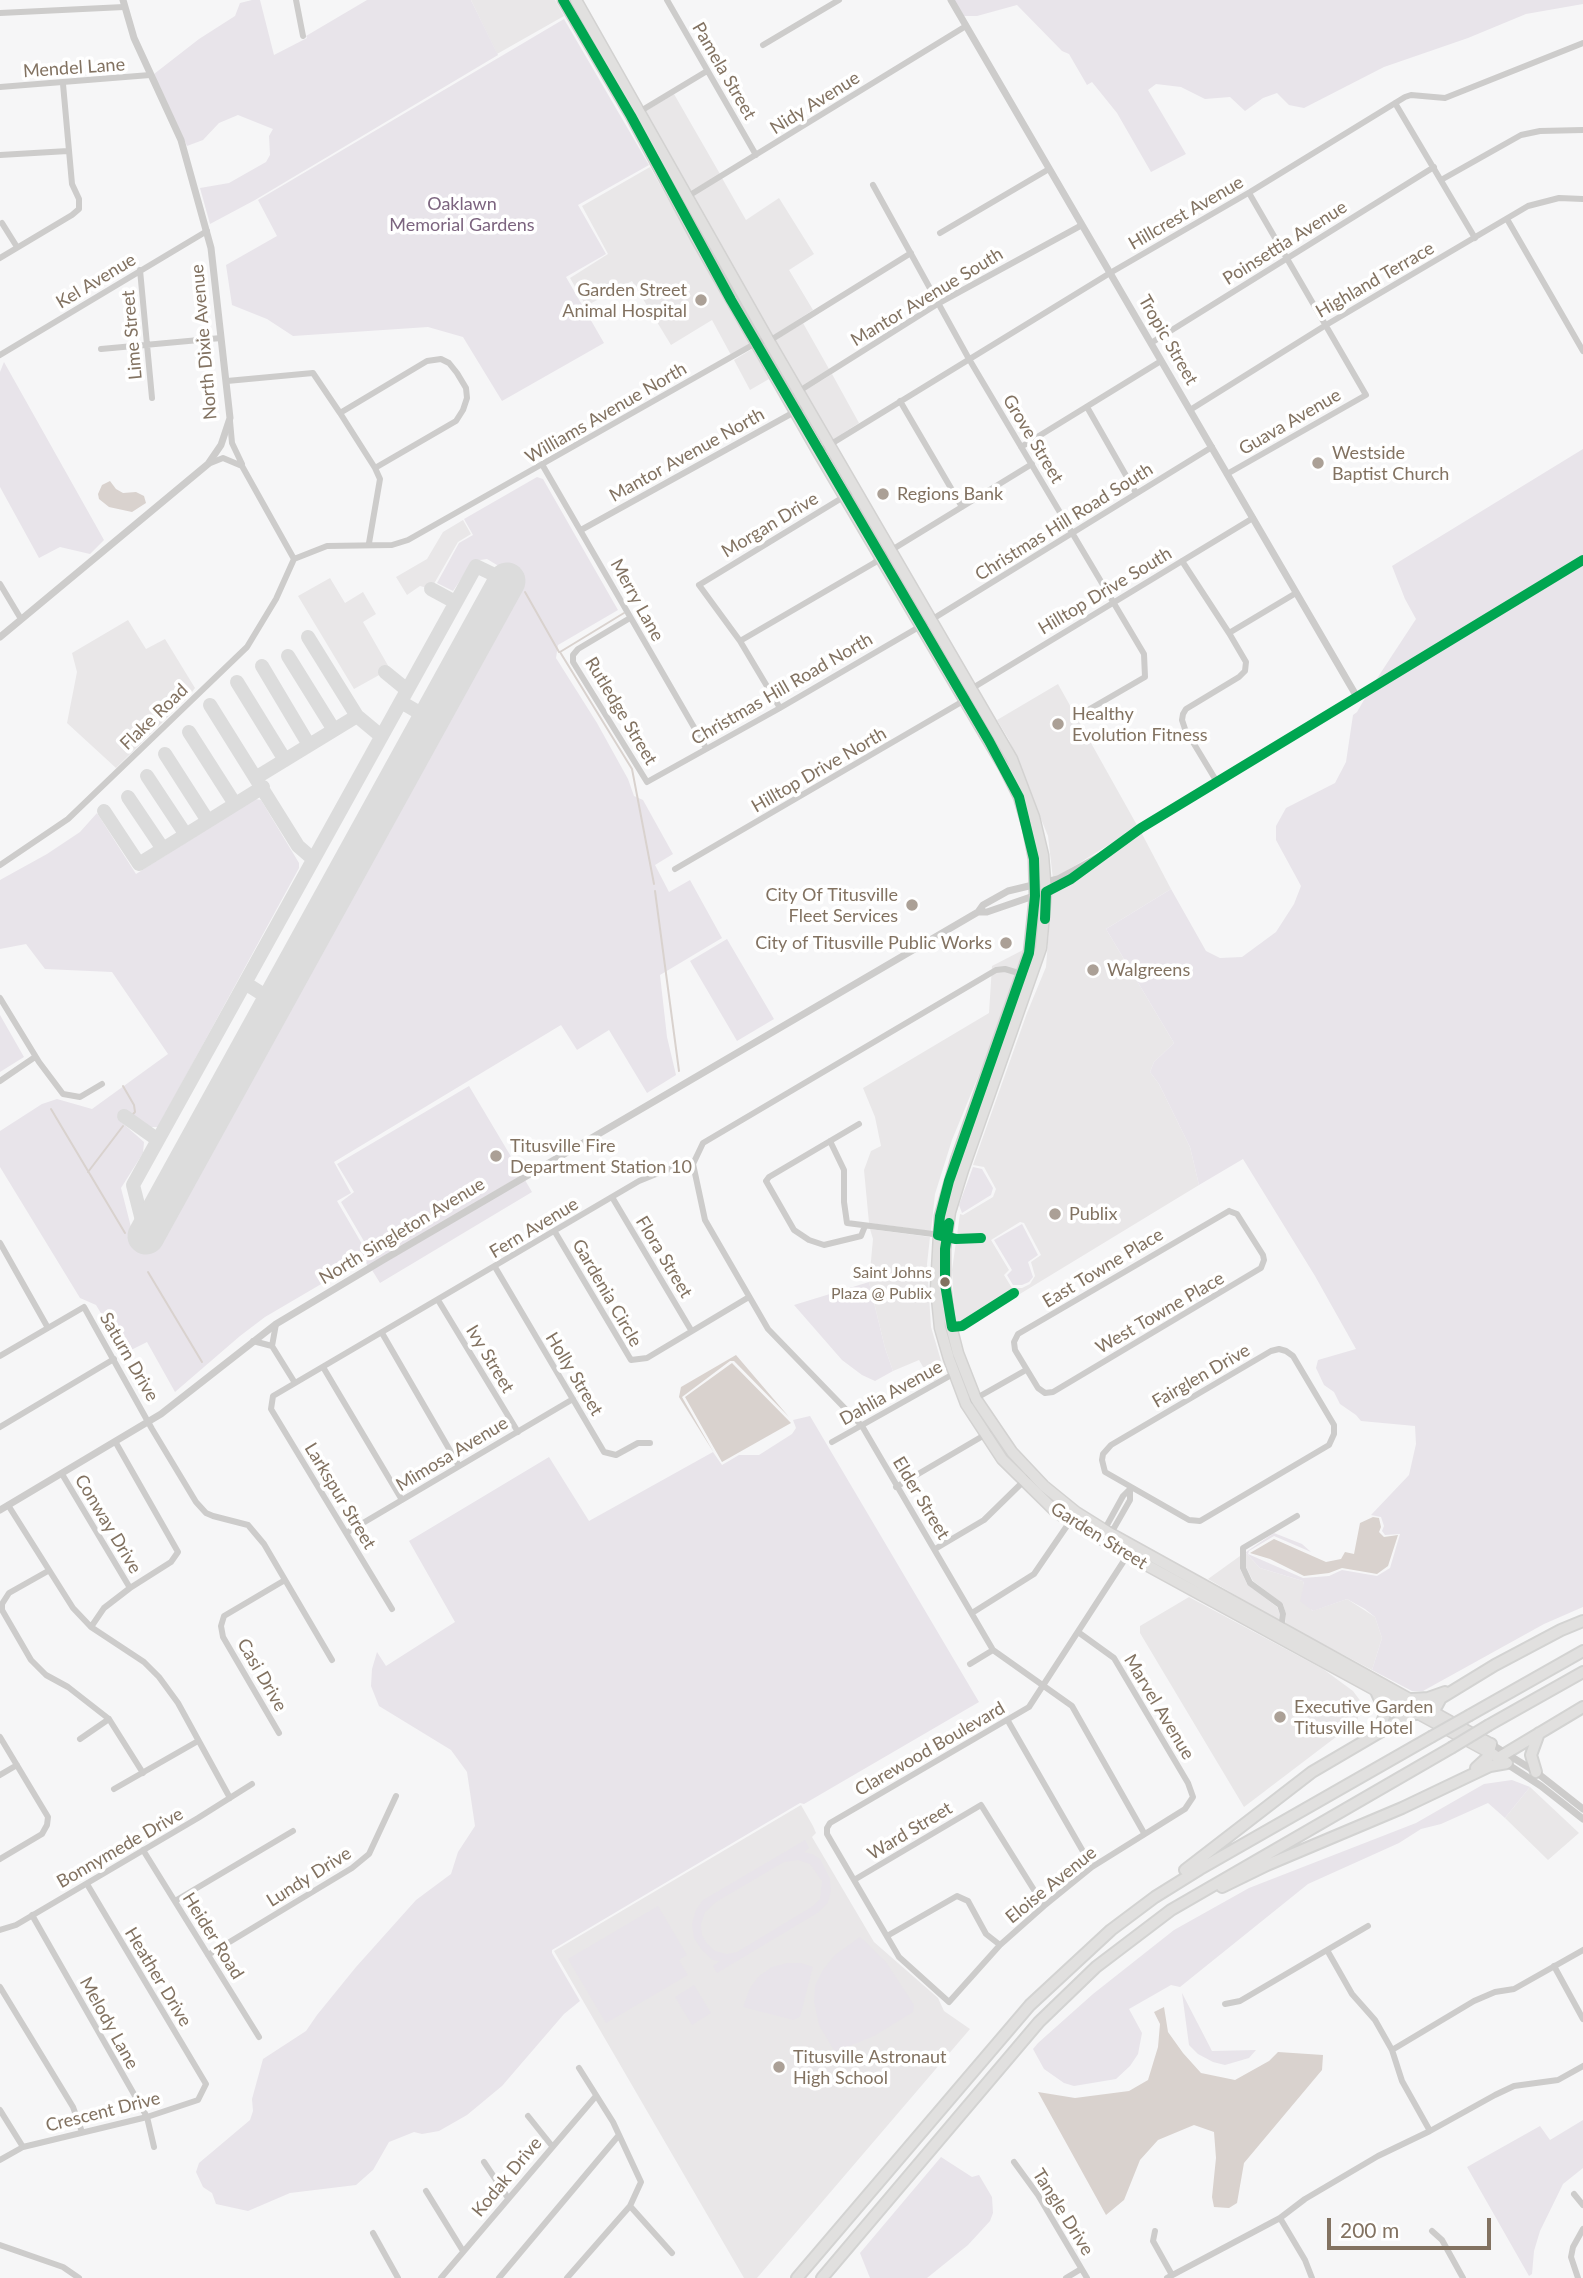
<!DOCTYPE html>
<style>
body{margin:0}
#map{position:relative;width:1583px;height:2278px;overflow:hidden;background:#f6f6f7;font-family:Lato,sans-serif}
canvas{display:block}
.scale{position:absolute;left:1327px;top:2218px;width:164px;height:32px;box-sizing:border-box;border:4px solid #827261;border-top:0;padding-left:9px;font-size:21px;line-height:24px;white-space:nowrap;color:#827261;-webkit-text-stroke:5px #fff;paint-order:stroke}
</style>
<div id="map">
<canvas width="1583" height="2278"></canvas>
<div class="scale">200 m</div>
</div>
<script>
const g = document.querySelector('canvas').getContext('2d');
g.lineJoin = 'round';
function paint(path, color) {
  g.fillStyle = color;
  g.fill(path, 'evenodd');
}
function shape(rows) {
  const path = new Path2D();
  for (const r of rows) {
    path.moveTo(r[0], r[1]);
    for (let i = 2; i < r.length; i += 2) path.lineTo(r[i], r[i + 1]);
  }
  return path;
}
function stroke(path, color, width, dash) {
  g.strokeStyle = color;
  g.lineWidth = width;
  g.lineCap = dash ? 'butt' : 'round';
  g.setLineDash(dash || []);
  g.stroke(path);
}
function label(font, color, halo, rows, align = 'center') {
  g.font = font + ' Lato,sans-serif';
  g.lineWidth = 7;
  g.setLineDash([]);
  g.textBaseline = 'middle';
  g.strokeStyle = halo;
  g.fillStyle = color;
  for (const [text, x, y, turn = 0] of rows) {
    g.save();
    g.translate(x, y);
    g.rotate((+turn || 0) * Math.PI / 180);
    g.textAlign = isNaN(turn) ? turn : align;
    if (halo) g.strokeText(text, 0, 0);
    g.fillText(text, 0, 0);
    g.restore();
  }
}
const built = shape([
 [471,0,555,0,564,16,497,54],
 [674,94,720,174,689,192,644,112],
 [650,167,749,344,731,355,712,320,671,345,632,281,586,306,570,278,608,254,582,206],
 [722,178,746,220,779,198,814,254,789,270,813,310,771,337,691,197],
 [803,323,829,369,800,387,773,342],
 [752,349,769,379,750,390,734,360],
 [832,374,859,423,831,441,803,392],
 [463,520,471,534,458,542,431,589,420,586,407,595,396,577,427,559,443,532],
 [330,578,345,603,363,592,376,614,363,622,390,669,354,689,298,596],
 [128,620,146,649,165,639,195,688,189,696,116,768,67,723,77,672,72,653],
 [1058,684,1138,827,1053,879,1048,836,1009,740,997,720],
 [1141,832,1171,889,1106,929,1174,1043,1154,1062,1150,1072,1159,1084,1190,1147,1199,1185,959,1331,955,1319,952,1270,960,1214,963,1215,993,1197,996,1189,984,1167,973,1165,1027,1013,1046,967,1052,890,1060,889,1073,881],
 [1020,1222,1024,1223,1041,1255,1031,1262,1035,1276,1030,1284,1022,1288,1012,1288,1004,1275,1009,1270,991,1240],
 [1023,950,1021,969,1010,999,952,1140,935,1194,931,1231,869,1223,864,1170,871,1151,881,1146,875,1117,863,1088,989,1013,992,966],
 [870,1229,930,1237,927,1264,931,1327,944,1371,935,1381,929,1377,919,1360,893,1371,885,1348,869,1282,873,1239],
 [1246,1553,1260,1568,1303,1581,1312,1611,1347,1599,1375,1617,1382,1638,1372,1670,1285,1624,1286,1614,1283,1604,1253,1581,1246,1567],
 [1240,1556,1240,1569,1247,1584,1277,1607,1280,1614,1279,1621,1208,1579],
 [1189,1597,1323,1669,1353,1691,1362,1703,1357,1721,1244,1807,1140,1633,1140,1626],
 [1530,1787,1579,1833,1548,1860,1505,1818],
 [801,1805,813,1826,816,1833,812,1837,874,1942,938,1998,944,2011,970,2029,757,2278,744,2278,554,1951]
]);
const green = shape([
 [252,0,260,0,274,55,307,38,306,36,367,0,471,0,498,55,255,200,210,224,200,188,229,183,266,162,270,155,269,136,273,129,238,115,219,123,203,140,187,146,154,74,199,39,235,16,240,3],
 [954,0,1583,0,1583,4,1526,14,1468,38,1384,67,1304,108,1289,105,1277,93,1263,98,1245,111,1230,97,1205,99,1181,87,1156,84,1148,90,1186,154,1151,172,1117,113,1092,82,1087,85,1069,54,1062,51,1017,5,977,16,964,16],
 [564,19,649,165,578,205,606,254,566,277,604,343,502,401,463,337,428,327,293,336,267,319,232,305,226,265,277,236,258,200],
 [4,362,104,540,90,554,60,547,39,558,0,487,0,372],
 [1583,449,1583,556,1374,683,1416,619,1405,599,1392,566],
 [537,477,543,479,618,610,558,645,556,658,597,723,628,779,634,796,643,800,673,854,655,865,669,892,690,880,722,938,660,975,667,1037,676,1075,647,1093,609,1030,577,1050,561,1025,334,1162,351,1193,337,1201,369,1256,265,1317,240,1336,175,1392,147,1342,125,1353,96,1305,80,1298,0,1167,0,1131,42,1104,57,1099,92,1109,168,1054,112,972,45,969,26,944,0,949,0,880,47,854,80,832,97,813,136,874,255,799,261,800,299,863,299,868,158,1127,145,1127,125,1112,119,1120,144,1142,143,1153,121,1188,133,1235,157,1250,522,580,487,559,473,561,453,591,437,583,459,543,473,535,464,519],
 [1583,563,1583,1607,1544,1624,1423,1691,1412,1691,1372,1670,1382,1638,1375,1617,1365,1609,1347,1599,1313,1611,1300,1601,1304,1584,1303,1581,1260,1568,1246,1553,1246,1552,1274,1533,1302,1544,1311,1552,1274,1536,1249,1551,1248,1554,1303,1578,1329,1576,1342,1570,1377,1576,1390,1568,1400,1534,1385,1535,1382,1531,1384,1526,1381,1517,1371,1515,1409,1475,1416,1444,1415,1426,1361,1421,1356,1415,1340,1404,1334,1392,1324,1385,1316,1368,1318,1360,1356,1349,1315,1276,1243,1159,1199,1185,1190,1147,1159,1084,1150,1072,1154,1062,1174,1043,1106,929,1171,889,1206,951,1220,958,1242,957,1276,932,1294,904,1301,886,1276,840,1276,826,1286,808,1335,783,1346,762,1353,715,1357,712,1368,693],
 [727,939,774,1019,737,1041,690,961],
 [0,1015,24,1057,0,1072],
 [469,1086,522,1175,368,1266,365,1261,372,1255,341,1202,354,1192,337,1164],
 [973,1167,982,1169,993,1188,991,1195,962,1213,959,1205],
 [525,1180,532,1192,380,1283,372,1270],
 [1022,1224,1038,1255,1028,1262,1033,1277,1029,1282,1022,1285,1013,1285,1007,1275,1012,1270,994,1240],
 [869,1282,885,1348,893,1371,875,1381,862,1375,842,1360,794,1305],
 [810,1416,979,1702,804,1804,800,1803,552,1950,552,1953,580,2001,564,2014,502,2086,467,2115,439,2131,422,2134,414,2132,389,2142,373,2170,356,2185,290,2193,248,2211,216,2204,212,2193,203,2187,196,2172,199,2163,250,2120,253,2111,252,2099,263,2059,306,2031,317,2015,356,1967,416,1900,451,1874,458,1852,475,1826,467,1772,451,1750,379,1706,371,1686,372,1669,377,1652,386,1666,455,1622,409,1541,549,1457,589,1521,713,1452,722,1465,739,1455,759,1455,792,1434,796,1428,793,1420],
 [1512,1780,1530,1787,1505,1818,1488,1803,1441,1824,1421,1829,1399,1843,1308,1884,1180,1987,1171,1985,1129,2009,1142,2033,1138,2054,1130,2066,1116,2079,1074,2086,1064,2083,1044,2069,1033,2049,1038,2043,1093,1994,1174,1930,1249,1888,1416,1823,1484,1784],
 [805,1840,809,1848,804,1852,812,1854,820,1859,830,1879,831,1891,828,1902,819,1912,717,1973,713,1966,720,1961,713,1960,702,1950,694,1938,692,1924,696,1910,703,1900],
 [798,1860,810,1864,822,1881,820,1899,813,1906,737,1952,727,1954,715,1951,707,1944,702,1935,701,1924,705,1912,716,1902,784,1862],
 [658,1906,687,1955,679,1960,688,1975,606,2023,568,1959],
 [860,1937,886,1962,914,2005,913,2012,874,2036,835,2052,819,2025,814,2002,815,1986,823,1970,835,1955],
 [787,1963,801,1963,813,1967,800,2017,793,2020,743,2007,750,1988,759,1976,772,1967],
 [694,1985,711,2013,692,2025,675,1997],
 [1182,1993,1212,2051,1256,2050,1249,2058,1225,2065,1213,2062,1198,2054,1189,2045],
 [1583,2120,1583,2168,1563,2184,1540,2231,1534,2251,1532,2274,1529,2276,1467,2167,1540,2126,1550,2140],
 [941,2157,972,2177,979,2175,992,2197,993,2213,990,2221,968,2245,927,2278,870,2278,860,2253]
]);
const water = shape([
 [110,481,116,489,123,493,136,492,144,496,146,503,132,512,109,507,99,499,98,494,102,485],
 [736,1355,789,1417,734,1361,730,1361,682,1397,714,1453,679,1397,681,1387],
 [732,1363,791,1423,722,1462,685,1397],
 [1373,1517,1379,1518,1381,1527,1379,1532,1384,1537,1398,1535,1388,1566,1377,1574,1342,1568,1329,1573,1304,1576,1270,1559,1250,1553,1274,1539,1326,1562,1341,1559,1345,1552,1354,1554,1360,1523],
 [1164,2007,1168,2032,1183,2053,1201,2073,1235,2080,1269,2061,1278,2052,1323,2055,1322,2070,1244,2163,1237,2203,1229,2208,1214,2207,1212,2197,1216,2158,1214,2132,1194,2125,1158,2140,1140,2160,1124,2200,1106,2215,1038,2092,1075,2098,1129,2091,1148,2080,1158,2047,1160,2024,1154,2012]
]);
const stream = shape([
 [525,592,559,652],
 [624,613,560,652,632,769,654,884],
 [655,891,679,1071],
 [123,1086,134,1105,135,1112,132,1115],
 [51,1109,125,1233],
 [88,1172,123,1126],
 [148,1272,202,1362]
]);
const taxiway = shape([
 [431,589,455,602],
 [308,637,357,716,381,736],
 [288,656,334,730],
 [262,666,309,745],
 [385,672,407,690],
 [237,682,285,760],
 [401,702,430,719],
 [210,705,298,846,313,859],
 [189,732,235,804],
 [165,754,208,821],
 [147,776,186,835],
 [257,777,357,716],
 [128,797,163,849],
 [104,811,139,864,263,787],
 [245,983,275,1002],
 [124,1116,158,1140],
 [146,1236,133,1185,476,566,507,581]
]);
const runway = shape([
 [146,1236,507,581]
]);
const minor = shape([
 [296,0,303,36],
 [667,0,756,155],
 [0,13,124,7],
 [763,45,839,0],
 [0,87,150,75],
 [1395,103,1475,238],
 [639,112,707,71],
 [0,155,68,151],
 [1441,180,1521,135,1540,131,1583,130],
 [873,185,969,359,1144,654,1145,677,1088,710],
 [685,198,966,26],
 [1507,219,1583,351],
 [2,223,17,247],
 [940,233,1049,169],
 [0,258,72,215,79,209,79,199,72,184,63,84],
 [140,270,152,398],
 [1151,343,1434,167],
 [101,349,221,338],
 [0,355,207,231],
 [227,381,313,373,340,413,427,361,441,359,449,363,457,373,466,388,467,398,463,410,456,421,375,468,380,479,369,543],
 [796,393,939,303,1082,225],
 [900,401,962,507],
 [1087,407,1136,493],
 [1190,410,1326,325,1528,206,1559,198,1583,199],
 [340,413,375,468],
 [230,421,232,443,242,464],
 [1021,447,1161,361],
 [818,452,1110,273,1250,192,1405,97,1411,95,1445,98,1583,43],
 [208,464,223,458,242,466,294,559],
 [543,466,706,748],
 [1227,474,1366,395,1249,193],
 [581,530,807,405],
 [294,559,327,546,392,545,408,540,756,343,774,338,911,253],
 [1182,561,1229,633],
 [0,584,21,619],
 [630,618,578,649,573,655,573,662,647,782,780,708,931,620,1212,447],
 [740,641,874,563,890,551,1032,464],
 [780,708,740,641,699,585,855,490],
 [1217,782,1185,729,1182,720,1183,714,1186,709,1239,677,1245,671,1246,662,1229,633,1296,593],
 [0,865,68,819,247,647,276,599,294,559],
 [675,869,965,700,971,689,1253,518],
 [0,998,39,1062,63,1094,80,1097,102,1084],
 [0,1081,35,1057],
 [859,1124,769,1177,766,1181,794,1230,809,1240,824,1245,861,1236,865,1226],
 [830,1141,844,1170,844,1202,847,1223,941,1235],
 [693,1164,705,1220,768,1329,862,1426,993,1650,1072,1706,1144,1833],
 [612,1197,691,1330],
 [1229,1211,1237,1214,1263,1255,1264,1260,1261,1268,1053,1392,1045,1393,1038,1388,1015,1350,1014,1342,1018,1334,1229,1211],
 [555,1232,631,1360,647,1358,749,1297],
 [0,1243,48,1328],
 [495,1267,604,1452,616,1455,638,1443,650,1443],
 [438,1300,518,1432],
 [276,1324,272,1346,295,1383],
 [382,1333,459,1466],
 [253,1341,272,1346],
 [1279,1349,1286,1351,1293,1356,1334,1425,1334,1434,1329,1445,1200,1521,1189,1520,1105,1472,1102,1460,1103,1454,1111,1445,1271,1351,1279,1349],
 [0,1356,84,1307,152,1429,196,1502,206,1513,213,1516,248,1525,264,1544,332,1660],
 [323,1367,402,1500],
 [966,1404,1026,1370],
 [0,1427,114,1359],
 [832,1442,955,1373],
 [62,1474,130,1588],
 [896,1487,988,1433],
 [8,1505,73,1608,91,1627,144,1662,159,1677,178,1703,230,1798],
 [1108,1532,1107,1525,1123,1496,1130,1489],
 [1108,1532,1114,1528,1130,1500,1130,1489],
 [346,1533,573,1399],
 [935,1549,984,1520,1031,1474],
 [48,1571,9,1593,2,1604,2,1610,31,1660,46,1675,68,1687,109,1719,143,1773],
 [392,1609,271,1409,273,1396,639,1181,666,1170,693,1164,703,1143,996,970,1005,969,1022,974],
 [972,1613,1034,1574,1071,1520],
 [91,1627,104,1608,130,1588,171,1562,178,1552,116,1443],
 [1281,1628,1283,1614,1280,1605,1250,1583,1243,1568,1243,1548,1297,1516],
 [1078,1632,1114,1658,1188,1783,1193,1797,1185,1809,1092,1867,1044,1906,1000,1945,949,2002,899,1957,827,1834,827,1828,830,1823,1029,1707,1129,1553],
 [970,1664,993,1650],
 [1008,1721,1092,1867],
 [279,1733,223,1637,221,1626,224,1616,285,1580],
 [0,1737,48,1817,47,1825,42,1834,0,1859],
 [80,1739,109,1719],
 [0,1775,17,1765],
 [114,1789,198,1741],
 [143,1850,259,2037],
 [854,1880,981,1805,1044,1906],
 [175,1901,293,1831],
 [32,1915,147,2117,154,2147],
 [0,1930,16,1925,198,1818,252,1784],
 [887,1936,957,1896,968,1901,986,1934,1000,1945],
 [1327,1950,1352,1994,1375,2020,1392,2050,1402,2081,1430,2131],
 [208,1955,352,1868,369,1854,396,1796],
 [1554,1966,1583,2019],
 [0,1987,73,2107,82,2132],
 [1225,2004,1240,2001,1368,1926],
 [1392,2050,1474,2001,1495,1992,1514,1989,1583,1950],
 [0,2110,23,2147],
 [528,2116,552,2146],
 [0,2160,23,2147,147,2117,198,2100,206,2084,87,1884],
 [484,2162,508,2198],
 [1014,2162,1038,2195,1087,2278],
 [426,2191,463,2251],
 [1574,2194,1583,2205],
 [630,2206,672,2253],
 [1280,2218,1305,2260,1312,2278],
 [1155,2231,1153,2241,1172,2275],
 [1432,2231,1442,2240,1463,2278],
 [373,2233,398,2278],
 [0,2245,63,2267,79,2278],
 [441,2278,596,2096],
 [499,2278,619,2135],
 [567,2278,630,2206,641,2182,613,2122,579,2068],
 [1066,2278,1081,2269],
 [1167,2278,1280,2218,1305,2199,1378,2156,1430,2131,1495,2095,1514,2086,1558,2080,1583,2066],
 [1578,2278,1571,2257,1573,2247,1583,2229]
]);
const tertiary = shape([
 [951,0,1357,697],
 [0,637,208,464,221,445,230,418,211,248,181,140,134,38,123,0],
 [1101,857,1141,828,1583,560],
 [978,912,987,912,1054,889,1092,864],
 [0,1510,161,1414,276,1324,383,1260,978,912,983,905,1008,891,1058,879,1102,855],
 [1491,1744,1536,1772,1583,1809],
 [1504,1762,1541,1786,1583,1819]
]);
const primary = shape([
 [563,0,631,116,696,238,818,452,1005,769,1019,797,1028,828,1034,859,1035,896,1029,953,956,1160,940,1216,936,1288,940,1328,949,1359,966,1404,1002,1459,1057,1513,1128,1555,1494,1755],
 [576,0,769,341,1012,759,1034,817,1043,855,1046,892,1041,948,963,1170,950,1212,945,1249,945,1284,949,1318,958,1353,976,1399,1012,1452,1044,1486,1076,1512,1108,1532,1491,1744]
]);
const motorway = shape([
 [1375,1689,1384,1709,1384,1717,1378,1733],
 [1412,1699,1428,1698,1445,1692],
 [1470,1715,1583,1651],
 [1437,1723,1434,1711,1441,1698,1495,1665,1561,1630,1583,1621],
 [1489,1725,1583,1672],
 [1498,1758,1583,1707],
 [1476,1768,1488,1757,1491,1744],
 [1536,1772,1531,1755,1539,1733],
 [1185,1870,1312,1772,1409,1715,1434,1711],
 [1222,1887,1267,1865,1402,1808,1490,1766,1507,1763],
 [797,2278,1030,2005,1111,1930,1155,1897,1200,1869,1431,1737],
 [822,2278,1039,2022,1096,1967,1171,1910,1451,1748]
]);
const motorwayBridge = shape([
 [1431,1737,1470,1715],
 [1451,1748,1489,1725]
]);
const bus1 = shape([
 [563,0,631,116,731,300,989,741,1019,797,1034,859,1035,896,1029,953,949,1181,940,1216,938,1235,956,1239,981,1238],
 [1045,919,1046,892,1071,879,1141,828,1583,560],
 [949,1223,945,1249,945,1284,952,1327,962,1326,1014,1293]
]);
const markers = [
 [701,300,7,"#aba096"],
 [1318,463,7,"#aba096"],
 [883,494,7,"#aba096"],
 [1058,724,7,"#aba096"],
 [912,905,7,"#aba096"],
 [1006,943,7,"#aba096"],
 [1093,970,7,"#aba096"],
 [496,1156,7,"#aba096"],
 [1055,1214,7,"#aba096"],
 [945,1282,6,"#827261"],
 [1280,1717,7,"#aba096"],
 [779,2067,7,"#aba096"]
];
const busNames = [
 ["Saint Johns",932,1273],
 ["Plaza @ Publix",932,1294]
];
const streetNames = [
 ["Mendel Lane",74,68,-4],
 ["Pamela Street",724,71,60],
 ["Nidy Avenue",815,103,-32],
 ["Hillcrest Avenue",1186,213,-30],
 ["Poinsettia Avenue",1285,243,-32],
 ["Highland Terrace",1375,280,-30],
 ["Kel Avenue",96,281,-31],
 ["Mantor Avenue South",927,297,-31],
 ["Lime Street",132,335,-95],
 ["Tropic Street",1168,340,60],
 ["North Dixie Avenue",204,342,-95],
 ["Williams Avenue North",606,413,-30],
 ["Guava Avenue",1290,422,-30],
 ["Grove Street",1033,439,59],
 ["Mantor Avenue North",687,455,-29],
 ["Christmas Hill Road South",1064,522,-32],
 ["Morgan Drive",770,525,-31],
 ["Hilltop Drive South",1105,591,-31],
 ["Merry Lane",637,600,61],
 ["Christmas Hill Road North",782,689,-30],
 ["Rutledge Street",621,711,59],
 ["Flake Road",154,717,-44],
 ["Hilltop Drive North",819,770,-30],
 ["Fern Avenue",534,1228,-31],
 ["North Singleton Avenue",402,1231,-31],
 ["Flora Street",664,1257,59],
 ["East Towne Place",1103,1268,-31],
 ["Gardenia Circle",607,1293,60],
 ["West Towne Place",1160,1313,-30],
 ["Saturn Drive",129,1357,60],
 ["Ivy Street",490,1359,59],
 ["Holly Street",574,1374,59],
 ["Fairglen Drive",1201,1376,-30],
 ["Dahlia Avenue",891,1393,-29],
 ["Mimosa Avenue",452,1454,-31],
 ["Larkspur Street",340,1496,59],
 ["Elder Street",921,1498,59],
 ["Conway Drive",108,1524,59],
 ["Garden Street",1099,1536,32],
 ["Casi Drive",262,1675,60],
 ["Marvel Avenue",1159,1707,59],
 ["Clarewood Boulevard",930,1749,-30],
 ["Ward Street",910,1831,-31],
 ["Bonnymede Drive",120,1848,-30],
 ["Lundy Drive",309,1877,-32],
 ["Eloise Avenue",1051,1885,-39],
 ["Heider Road",213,1936,58],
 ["Heather Drive",158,1977,59],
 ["Melody Lane",109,2023,61],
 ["Crescent Drive",103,2112,-14],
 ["Kodak Drive",507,2177,-50],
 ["Tangle Drive",1063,2212,58]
];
const parkNames = [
 ["Oaklawn",462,204],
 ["Memorial Gardens",462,225]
];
const poiNames = [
 ["Garden Street",687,290,"right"],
 ["Animal Hospital",687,311,"right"],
 ["Westside",1332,453],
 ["Baptist Church",1332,474],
 ["Regions Bank",897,494],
 ["Healthy",1072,714],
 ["Evolution Fitness",1072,735],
 ["City Of Titusville",898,895,"right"],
 ["Fleet Services",898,916,"right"],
 ["City of Titusville Public Works",992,943,"right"],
 ["Walgreens",1107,970],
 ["Titusville Fire",510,1146],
 ["Department Station 10",510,1167],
 ["Publix",1069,1214],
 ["Executive Garden",1294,1707],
 ["Titusville Hotel",1294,1728],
 ["Titusville Astronaut",793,2057],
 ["High School",793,2078]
];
paint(built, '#e9e7e8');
paint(green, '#e8e4ea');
paint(water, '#d9d2ce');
stroke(stream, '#d9d2ce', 2);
stroke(taxiway, '#dcdcdc', 14);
stroke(runway, '#dcdcdc', 37);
stroke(primary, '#d3d2d1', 13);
stroke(motorway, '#d3d3d2', 14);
stroke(minor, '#cdcccb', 6);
stroke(tertiary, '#cdcccb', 7);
stroke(primary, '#e1e0df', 10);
stroke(motorway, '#e1e0df', 10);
stroke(motorwayBridge, '#d3d3d2', 14, []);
stroke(motorwayBridge, '#e1e0df', 10);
stroke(bus1, '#00a651', 10);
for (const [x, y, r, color] of markers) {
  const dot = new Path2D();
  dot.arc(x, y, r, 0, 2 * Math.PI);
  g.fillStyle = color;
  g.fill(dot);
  stroke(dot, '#fff', 2.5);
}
label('16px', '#827261', '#fff', busNames, 'right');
label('18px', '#827261', '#fff', streetNames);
label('18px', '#7c647f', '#fff', parkNames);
label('18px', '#827261', '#fff', poiNames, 'left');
</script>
